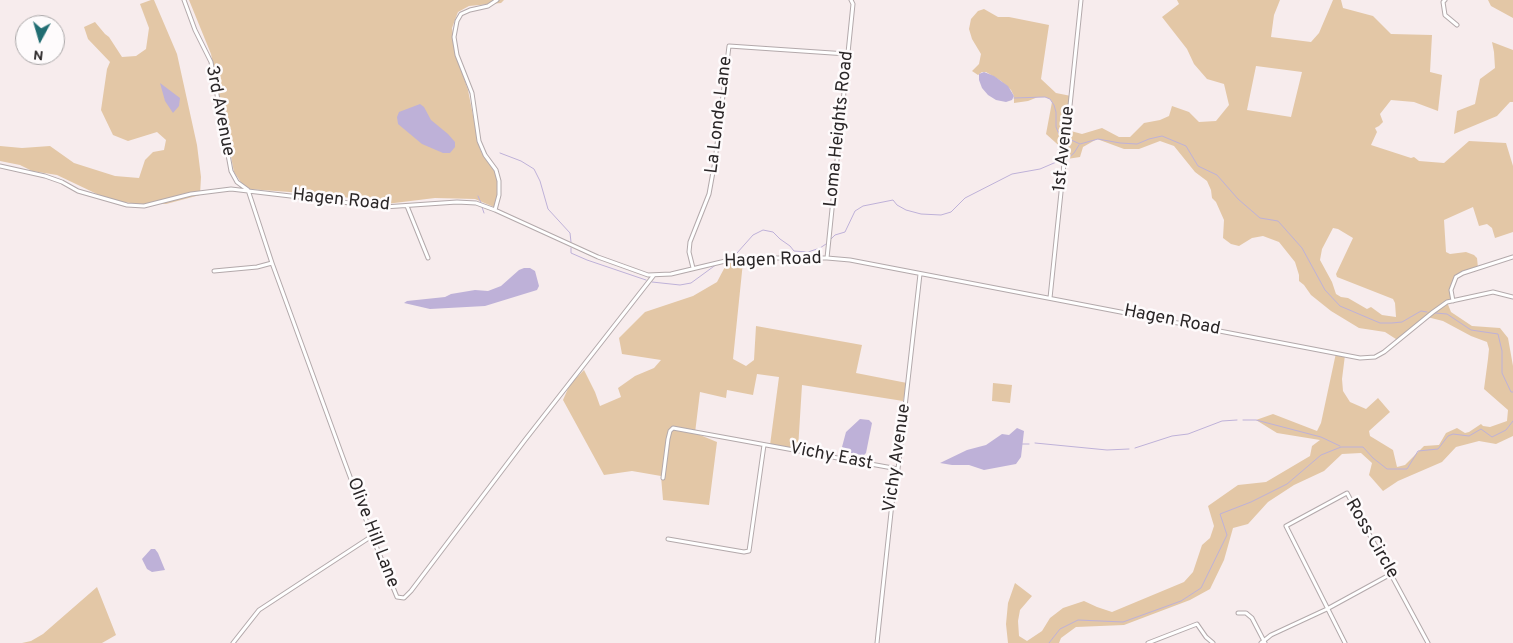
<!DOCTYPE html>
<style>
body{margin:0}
#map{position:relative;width:1513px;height:643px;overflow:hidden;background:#f7eced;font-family:Overpass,sans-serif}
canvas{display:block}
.north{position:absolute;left:15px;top:15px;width:50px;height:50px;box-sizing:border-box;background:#fefbfc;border:1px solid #a9a6a7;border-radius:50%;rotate:186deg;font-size:14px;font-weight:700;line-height:20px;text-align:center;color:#2a2627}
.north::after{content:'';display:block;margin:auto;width:18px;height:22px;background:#216d72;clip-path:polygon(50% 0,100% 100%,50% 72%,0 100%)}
</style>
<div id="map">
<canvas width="1513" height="643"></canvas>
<div class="north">N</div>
</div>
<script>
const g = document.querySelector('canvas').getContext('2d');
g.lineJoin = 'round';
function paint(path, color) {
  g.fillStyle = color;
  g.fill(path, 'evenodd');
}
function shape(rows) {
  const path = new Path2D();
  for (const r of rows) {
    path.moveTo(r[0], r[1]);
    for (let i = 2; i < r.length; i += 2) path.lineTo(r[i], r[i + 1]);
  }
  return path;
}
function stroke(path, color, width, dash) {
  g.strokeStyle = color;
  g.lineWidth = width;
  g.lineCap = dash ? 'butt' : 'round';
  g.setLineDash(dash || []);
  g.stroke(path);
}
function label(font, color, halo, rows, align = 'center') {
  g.font = font + ' Overpass,sans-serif';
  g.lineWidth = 5;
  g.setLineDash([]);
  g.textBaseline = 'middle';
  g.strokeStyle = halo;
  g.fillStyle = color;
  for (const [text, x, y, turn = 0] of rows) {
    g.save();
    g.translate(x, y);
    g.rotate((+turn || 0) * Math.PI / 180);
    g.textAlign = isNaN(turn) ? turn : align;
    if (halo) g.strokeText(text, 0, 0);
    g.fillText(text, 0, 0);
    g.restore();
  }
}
const green = shape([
 [151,0,154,0,177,54,197,145,201,177,200,195,166,204,150,203,146,205,116,201,99,195,57,175,32,171,20,165,0,161,0,146,22,148,50,146,74,163,115,176,139,178,145,160,153,152,164,150,166,140,157,132,128,141,113,135,101,110,107,69,110,62,88,39,84,27,95,22,105,34,109,37,122,57,136,56,146,49,149,28,140,4],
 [189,0,504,0,501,3,469,6,458,12,452,28,456,55,468,90,479,146,482,154,497,175,499,184,497,200,494,207,475,199,435,198,386,204,331,195,248,189,244,187,234,172,211,54],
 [1177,0,1280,0,1274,15,1271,37,1311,42,1319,33,1333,0,1341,0,1343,8,1373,16,1391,34,1432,35,1430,72,1442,75,1438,111,1414,102,1391,100,1380,114,1383,122,1379,126,1375,128,1377,132,1371,145,1411,158,1414,157,1419,161,1444,163,1469,141,1506,143,1513,166,1513,232,1495,238,1492,228,1487,224,1479,226,1473,207,1444,220,1446,252,1450,254,1466,252,1474,255,1477,258,1478,268,1455,277,1451,290,1453,301,1447,302,1451,312,1472,326,1500,328,1508,338,1513,366,1513,436,1496,444,1479,441,1456,447,1442,462,1398,481,1383,491,1369,475,1372,463,1361,453,1342,454,1324,471,1294,485,1268,502,1248,524,1233,528,1224,560,1210,589,1190,600,1124,625,1076,627,1061,638,1059,643,1008,643,1006,624,1008,603,1015,583,1032,596,1020,610,1018,621,1019,636,1027,641,1042,631,1050,618,1063,608,1084,601,1097,607,1112,612,1184,582,1193,572,1202,545,1210,538,1214,526,1208,506,1238,485,1266,482,1310,456,1312,446,1320,440,1277,433,1256,420,1273,414,1317,431,1321,423,1336,353,1345,355,1342,379,1343,391,1350,402,1366,409,1378,398,1390,412,1369,431,1370,436,1393,450,1397,467,1405,465,1424,446,1439,445,1446,433,1457,428,1465,433,1469,432,1481,424,1483,426,1490,427,1507,421,1508,410,1484,389,1488,359,1489,349,1487,342,1471,336,1443,321,1427,317,1399,341,1385,332,1359,328,1331,311,1311,295,1304,285,1299,281,1299,275,1295,262,1279,242,1263,236,1252,238,1239,246,1231,244,1223,238,1224,220,1216,202,1212,198,1211,190,1207,181,1195,172,1174,146,1160,141,1139,149,1124,149,1097,139,1083,147,1080,157,1067,159,1065,151,1046,134,1052,102,1050,99,1045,97,1038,97,1028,101,1014,103,1014,96,1011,90,1001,81,986,72,982,72,978,75,972,71,979,64,981,54,972,39,969,29,971,19,978,11,984,9,998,17,1009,17,1049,25,1041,79,1056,93,1071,96,1067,130,1082,134,1102,128,1119,137,1130,137,1144,123,1160,120,1169,116,1172,106,1189,112,1199,122,1216,121,1229,105,1224,84,1207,79,1194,64,1187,49,1162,17,1179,4],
 [1256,66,1302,72,1291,117,1247,110],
 [1333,228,1338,229,1353,238,1336,274,1337,277,1393,299,1395,303,1396,317,1382,315,1371,307,1367,309,1348,298,1341,297,1336,294,1332,282,1320,260,1322,249],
 [1488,0,1513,0,1513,18,1491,6],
 [1492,42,1513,50,1513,102,1510,102,1497,116,1454,134,1457,111,1475,104,1480,79,1495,68,1494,52],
 [743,262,733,359,746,366,754,360,756,326,862,345,856,373,907,383,903,401,802,385,798,449,770,445,779,377,757,374,753,395,727,390,726,398,700,392,695,433,717,442,709,505,663,500,661,476,632,471,604,475,563,400,570,384,584,370,595,392,600,406,621,397,618,388,635,376,654,368,661,360,622,354,619,338,645,312,693,296,717,282,727,263],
 [993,383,1012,385,1010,403,992,401],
 [97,587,116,635,102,643,22,643,31,641,43,634]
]);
const water = shape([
 [984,72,994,76,1008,86,1014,96,1012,100,1006,102,996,100,988,95,982,88,979,80,979,74],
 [160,83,180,98,179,106,173,113,165,101],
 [420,104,424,107,431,120,448,134,455,142,455,147,450,153,443,153,422,144,398,124,397,117,399,112],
 [524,268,530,268,535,271,539,286,537,290,485,306,430,309,404,303,407,301,445,297,451,294,475,290,488,291,501,286,519,270],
 [860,419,869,420,872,423,866,453,864,455,853,454,846,451,842,447,846,432],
 [1017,428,1024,431,1021,457,1016,464,984,470,969,465,952,465,940,463,967,450,986,445,1002,434,1009,435],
 [151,549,155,549,158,553,165,570,152,572,147,569,142,559]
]);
const stream = shape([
 [1014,98,1045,97,1050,99,1054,105,1056,112,1056,127,1059,134,1064,137],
 [1069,139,1080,144,1098,139,1120,143,1137,144,1149,139,1162,136,1186,146,1198,166,1217,175,1238,199,1260,218,1278,221,1302,248,1325,290,1340,306,1380,323,1392,323,1402,322,1421,311,1427,312],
 [500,153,521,161,534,169,540,181,548,209,570,233,571,242],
 [1067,159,1074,153,1079,145],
 [478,196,481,203],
 [482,207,484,213],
 [831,239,835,235,845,232,855,211,863,206,893,200,897,205,906,210,921,214,941,215,951,212,965,198,1012,174,1040,169,1061,160],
 [571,248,571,253,587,260,646,280],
 [730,257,737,253,753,235,763,230,773,232,780,239,790,246,794,251,808,252,820,248,826,244],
 [652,282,680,285,691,283,717,264],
 [1435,313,1447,314,1471,330,1498,334,1502,351,1502,373,1511,392,1513,392],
 [1243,420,1256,420,1321,437,1340,446],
 [1035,443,1107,450,1129,449],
 [1022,444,1029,444],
 [1135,448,1172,436,1188,434,1222,421,1237,420],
 [1049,643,1060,629,1078,620,1123,622,1181,601,1201,588,1227,535,1220,514,1251,502,1287,484,1321,455,1341,447,1363,447,1373,458,1387,469,1407,469,1418,451,1438,449,1448,436,1453,434,1469,436,1481,429,1492,437,1506,430,1513,421]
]);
const minor = shape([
 [184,0,195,30,211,62,231,171,237,182,248,190,272,263,342,455,372,536,397,597,404,598,411,591,525,440,654,275],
 [1445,0,1443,2,1445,15,1457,25],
 [0,166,45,176,62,182,78,191,127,205,144,206,191,194,231,189,384,207,457,202,476,203,495,210,598,257,648,275,671,274,738,258,827,258,850,260,1360,358,1375,357,1384,352,1433,312,1447,302,1493,292,1513,297],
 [407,206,428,258],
 [495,210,499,195,499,181,496,170,485,155,479,141,472,93,457,55,454,37,457,21,461,14,470,10,488,6,497,0],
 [827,258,853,4,851,0],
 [693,268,689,252,690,242,709,194,715,161,729,46,847,54],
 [214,271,257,267,272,263],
 [1050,298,1081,0],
 [1453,301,1451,290,1456,277,1463,273,1513,257],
 [663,478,668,439,670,431,673,428,898,469],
 [668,539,744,552,749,551,764,445],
 [1238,613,1246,613,1252,618,1265,643],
 [233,643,259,610,372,536],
 [877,643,892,503,898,469,920,274],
 [1148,643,1197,624,1206,637,1213,643],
 [1261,643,1271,635,1327,609,1391,574],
 [1345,643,1286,526,1347,493,1428,643]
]);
const streetNames = [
 ["3rd Avenue",219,111,79],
 ["La Londe Lane",720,115,-83],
 ["Loma Heights Road",840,129,-84],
 ["1st Avenue",1065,149,-84],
 ["Hagen Road",341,201,6],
 ["Hagen Road",773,261,-2],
 ["Hagen Road",1172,321,11],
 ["Vichy East",831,457,11],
 ["Vichy Avenue",898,458,-82],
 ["Olive Hill Lane",372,533,69],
 ["Ross Circle",1371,539,60]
];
paint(green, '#e3c7a6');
paint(water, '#beb1d8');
stroke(stream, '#beb1d8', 1);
stroke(minor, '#b3a9ab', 5);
stroke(minor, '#fff', 3);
label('18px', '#2a2627', '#fefbfc', streetNames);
</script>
